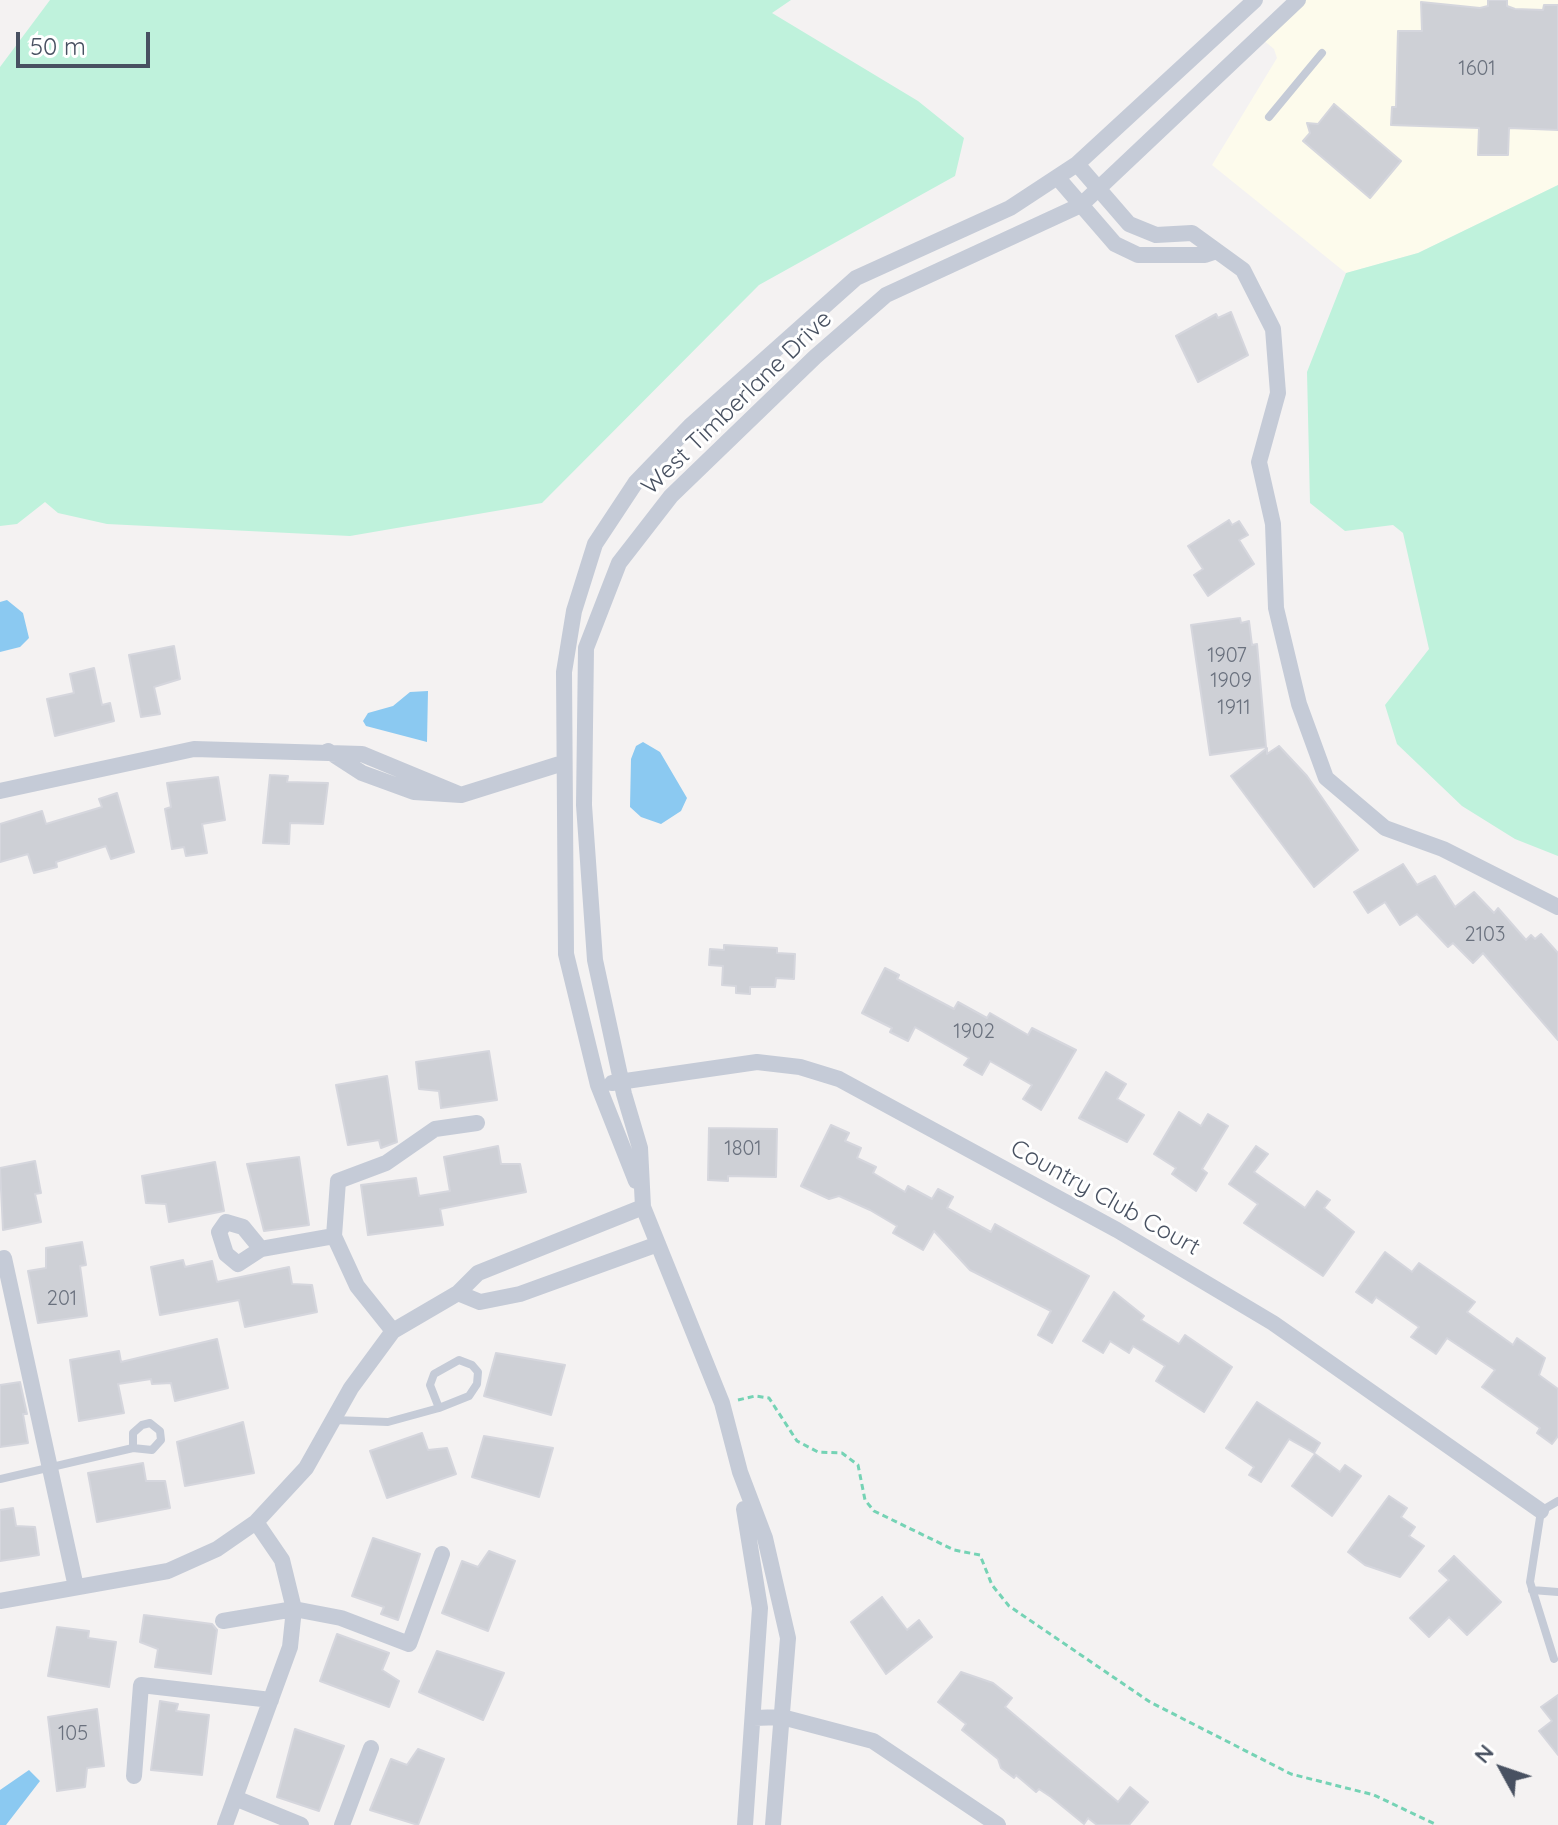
<!DOCTYPE html>
<style>
body{margin:0}
#map{position:relative;width:1558px;height:1825px;overflow:hidden;background:#f4f2f2;font-family:Quicksand,sans-serif}
canvas{display:block}
.north{position:absolute;left:1462px;top:1729px;width:80px;height:80px;-webkit-text-stroke:6px #fff;paint-order:stroke;rotate:310deg;font-size:22px;font-weight:700;line-height:32px;text-align:center;color:#485161}
.north::after{content:'';display:block;margin:auto;width:28px;height:36px;background:#485161;clip-path:polygon(50% 0,100% 100%,50% 72%,0 100%)}
.scale{position:absolute;left:16px;top:32px;width:134px;height:36px;box-sizing:border-box;border:4px solid #485161;border-top:0;padding-left:10px;font-size:24px;line-height:28px;white-space:nowrap;color:#485161;-webkit-text-stroke:6px #fff;paint-order:stroke}
</style>
<div id="map">
<canvas width="1558" height="1825"></canvas>
<div class="north">N</div>
<div class="scale">50 m</div>
</div>
<script>
const g = document.querySelector('canvas').getContext('2d');
g.lineJoin = 'round';
function paint(path, color) {
  g.fillStyle = color;
  g.fill(path, 'evenodd');
}
function shape(rows) {
  const path = new Path2D();
  for (const r of rows) {
    path.moveTo(r[0], r[1]);
    for (let i = 2; i < r.length; i += 2) path.lineTo(r[i], r[i + 1]);
  }
  return path;
}
function stroke(path, color, width, dash) {
  g.strokeStyle = color;
  g.lineWidth = width;
  g.lineCap = dash ? 'butt' : 'round';
  g.setLineDash(dash || []);
  g.stroke(path);
}
function label(font, color, halo, rows, align = 'center') {
  g.font = font + ' Quicksand,sans-serif';
  g.lineWidth = 6;
  g.setLineDash([]);
  g.textBaseline = 'middle';
  g.strokeStyle = halo;
  g.fillStyle = color;
  for (const [text, x, y, turn = 0] of rows) {
    g.save();
    g.translate(x, y);
    g.rotate((+turn || 0) * Math.PI / 180);
    g.textAlign = isNaN(turn) ? turn : align;
    if (halo) g.strokeText(text, 0, 0);
    g.fillText(text, 0, 0);
    g.restore();
  }
}
const commercial = shape([
 [1297,0,1558,0,1558,185,1418,253,1346,273,1212,165,1277,58,1274,49,1256,34]
]);
const green = shape([
 [50,0,791,0,772,13,918,101,964,138,955,176,759,285,542,503,350,536,107,524,58,513,45,502,17,524,0,526,0,67],
 [1558,185,1558,856,1515,839,1462,806,1397,744,1385,705,1429,649,1403,533,1393,525,1345,531,1310,503,1307,372,1346,273,1418,253]
]);
const water = shape([
 [7,600,23,613,29,638,20,647,0,652,0,602],
 [428,691,427,742,366,726,363,721,368,713,393,706,410,692],
 [643,742,660,752,687,798,681,811,661,824,641,817,630,807,631,759,636,746],
 [29,1770,40,1781,6,1825,0,1825,0,1790]
]);
const building = shape([
 [1488,0,1507,0,1507,6,1515,9,1543,10,1544,5,1558,5,1558,130,1509,128,1508,155,1478,155,1479,128,1391,125,1392,107,1396,107,1398,31,1422,31,1421,2,1480,8,1488,6,1488,0],
 [1334,104,1401,161,1370,198,1303,141,1310,133,1307,123,1318,124,1334,104],
 [1231,312,1248,355,1198,382,1176,336,1216,314,1218,318,1231,312],
 [1229,520,1232,525,1239,521,1248,535,1239,540,1254,564,1208,596,1194,575,1203,569,1188,546,1229,520],
 [1240,618,1241,623,1249,621,1252,645,1257,644,1266,747,1210,755,1191,625,1240,618],
 [174,646,180,679,154,687,160,714,141,717,129,655,174,646],
 [94,668,102,705,110,703,114,721,55,736,47,699,74,693,70,674,94,668],
 [1279,746,1307,776,1358,850,1314,887,1231,776,1267,748,1267,754,1279,746],
 [270,775,288,776,287,782,328,783,323,824,290,823,289,844,263,843,270,775],
 [218,777,225,820,202,824,207,853,186,856,184,847,172,849,165,809,171,807,167,783,218,777],
 [117,793,134,852,111,859,106,846,56,862,57,867,34,873,28,854,0,862,0,824,42,811,46,824,102,807,99,799,117,793],
 [1403,864,1417,885,1435,876,1455,907,1474,892,1494,913,1498,908,1526,940,1531,935,1535,939,1541,934,1558,953,1558,1040,1483,953,1473,963,1453,943,1448,947,1417,914,1400,925,1385,902,1368,913,1354,892,1403,864],
 [724,945,777,948,777,953,795,954,794,979,776,978,775,987,750,987,750,994,736,993,736,986,722,985,723,966,709,965,710,949,724,950,724,945],
 [885,968,899,975,897,979,954,1009,958,1002,987,1018,990,1013,1028,1035,1032,1028,1076,1050,1041,1110,1023,1099,1032,1085,990,1061,982,1075,964,1065,969,1058,915,1027,908,1041,890,1032,892,1028,862,1013,885,968],
 [489,1051,497,1100,441,1108,439,1091,419,1089,416,1062,489,1051],
 [1106,1072,1126,1084,1117,1099,1144,1115,1127,1142,1079,1118,1106,1072],
 [387,1076,397,1142,381,1148,379,1140,348,1145,336,1085,387,1076],
 [1179,1112,1201,1126,1208,1114,1228,1126,1202,1169,1207,1173,1196,1191,1172,1174,1176,1168,1154,1154,1179,1112],
 [831,1125,849,1133,845,1141,861,1148,857,1158,876,1167,873,1173,905,1192,908,1186,932,1199,938,1189,953,1197,947,1208,991,1232,995,1224,1089,1276,1052,1343,1038,1335,1051,1311,970,1270,934,1231,923,1250,893,1233,897,1226,870,1210,839,1196,829,1199,801,1186,831,1125],
 [709,1128,777,1129,776,1177,728,1176,728,1181,708,1180,709,1128],
 [498,1146,501,1164,520,1164,526,1192,440,1209,443,1225,368,1235,361,1185,416,1178,419,1196,450,1191,444,1157,498,1146],
 [1256,1146,1268,1154,1254,1172,1305,1208,1317,1191,1330,1200,1324,1208,1354,1232,1323,1276,1244,1223,1258,1204,1229,1184,1256,1146],
 [299,1157,309,1225,264,1231,247,1164,299,1157],
 [35,1161,41,1193,35,1194,41,1222,3,1230,0,1168,35,1161],
 [215,1162,224,1211,169,1222,166,1204,146,1203,142,1176,215,1162],
 [82,1242,86,1265,80,1266,87,1316,38,1323,28,1271,46,1268,46,1248,82,1242],
 [1385,1252,1412,1272,1419,1263,1475,1302,1467,1312,1513,1345,1517,1338,1545,1358,1539,1375,1558,1389,1558,1436,1552,1444,1537,1433,1540,1428,1482,1387,1495,1370,1447,1338,1436,1354,1411,1337,1419,1327,1376,1297,1372,1303,1356,1292,1385,1252],
 [183,1260,185,1267,212,1261,217,1282,289,1267,292,1284,312,1285,317,1312,245,1327,239,1300,160,1315,151,1267,183,1260],
 [1114,1292,1144,1316,1141,1320,1179,1344,1185,1335,1232,1367,1204,1412,1156,1381,1165,1366,1133,1346,1129,1353,1110,1341,1103,1353,1083,1341,1114,1292],
 [217,1339,228,1388,175,1401,171,1383,152,1384,151,1379,118,1384,124,1413,79,1421,70,1360,119,1351,121,1362,217,1339],
 [496,1353,565,1365,551,1415,484,1396,496,1353],
 [20,1382,27,1414,23,1414,28,1443,0,1447,0,1385,20,1382],
 [1257,1402,1320,1443,1314,1453,1289,1439,1261,1482,1249,1475,1254,1467,1226,1448,1257,1402],
 [243,1422,254,1473,185,1486,177,1442,243,1422],
 [422,1433,428,1450,447,1448,456,1474,387,1498,370,1451,422,1433],
 [484,1436,553,1448,539,1497,472,1477,484,1436],
 [1315,1454,1340,1472,1345,1465,1361,1476,1332,1516,1292,1486,1315,1454],
 [143,1463,146,1481,165,1481,170,1508,97,1522,88,1473,143,1463],
 [1389,1496,1407,1508,1401,1517,1415,1527,1409,1536,1424,1546,1400,1577,1365,1565,1348,1552,1389,1496],
 [13,1508,16,1526,35,1527,39,1555,0,1561,0,1510,13,1508],
 [373,1538,420,1554,398,1620,381,1614,384,1607,352,1596,373,1538],
 [489,1551,515,1561,488,1631,442,1613,462,1561,478,1567,489,1551],
 [1454,1556,1501,1602,1467,1635,1449,1617,1429,1637,1410,1618,1449,1580,1439,1571,1454,1556],
 [882,1597,907,1630,919,1620,932,1637,886,1674,851,1622,882,1597],
 [144,1615,212,1624,217,1630,211,1674,155,1667,158,1649,140,1642,144,1615],
 [57,1627,89,1631,88,1638,116,1642,109,1687,48,1676,57,1627],
 [337,1634,389,1653,382,1670,399,1681,389,1707,320,1681,337,1634],
 [437,1651,504,1673,483,1720,419,1692,437,1651],
 [961,1672,993,1683,1012,1698,1005,1707,1118,1802,1130,1787,1148,1802,1129,1825,1097,1825,1088,1818,1084,1824,1051,1797,1039,1789,1036,1792,1016,1775,1014,1778,1001,1768,998,1759,962,1730,966,1724,938,1702,961,1672],
 [1558,1695,1558,1755,1539,1731,1552,1721,1541,1707,1558,1695],
 [160,1701,178,1704,176,1711,209,1715,202,1775,151,1770,160,1701],
 [97,1709,104,1766,87,1768,85,1787,57,1791,48,1717,97,1709],
 [295,1729,344,1746,319,1811,277,1797,295,1729],
 [418,1749,444,1759,418,1825,370,1810,391,1759,407,1765,418,1749]
]);
const path = shape([
 [738,1400,755,1396,769,1398,797,1441,818,1452,842,1453,858,1465,865,1500,874,1511,954,1550,980,1555,992,1585,1009,1606,1150,1702,1291,1774,1374,1795,1437,1825]
]);
const lane = shape([
 [1269,117,1322,53],
 [334,1420,388,1422,439,1408,469,1396,477,1384,478,1372,472,1365,459,1360,434,1374,430,1385,439,1408],
 [0,1479,133,1448,152,1450,161,1440,160,1431,150,1423,142,1425,133,1433,133,1448],
 [1532,1590,1558,1592],
 [1554,1659,1530,1582,1541,1511,1558,1501]
]);
const street = shape([
 [1077,164,1129,224,1156,235,1192,233,1243,270,1273,329,1278,393,1259,462,1273,524,1276,608,1299,704,1326,778,1385,828,1443,849,1558,907],
 [1057,177,1115,244,1138,255,1205,255,1214,252],
 [328,751,362,773,414,792,461,795,563,763],
 [0,791,194,749,362,754,461,795],
 [612,1083,757,1062,800,1067,839,1079,1117,1230,1273,1323,1541,1511],
 [636,1181,598,1085,566,954,564,672,574,611,595,544,636,482,690,426,856,278,1010,208,1077,164,1255,0],
 [261,1249,238,1264,226,1254,219,1232,226,1222,243,1227,261,1249,334,1236],
 [4,1258,76,1587],
 [458,1293,480,1302,520,1294,658,1244],
 [393,1331,357,1286,334,1236,338,1181,386,1163,435,1129,477,1123],
 [744,1509,760,1608,745,1825],
 [0,1601,168,1571,217,1549,256,1522,306,1468,351,1388,393,1331,458,1293,478,1273,643,1207],
 [223,1621,294,1609,341,1618,409,1644,442,1554],
 [754,1718,782,1717,873,1741,998,1825],
 [134,1776,141,1685,271,1700],
 [235,1798,301,1825],
 [225,1825,290,1647,294,1609,282,1560,256,1522],
 [342,1825,371,1748],
 [773,1825,788,1638,765,1538,740,1472,722,1403,643,1207,640,1148,624,1094,595,960,584,805,586,648,619,563,671,496,815,357,886,295,1081,205,1298,0]
]);
const numberNames = [
 ["1601",1477,69],
 ["1907",1227,656],
 ["1909",1231,681],
 ["1911",1234,708],
 ["2103",1485,935],
 ["1902",974,1032],
 ["1801",743,1149],
 ["201",62,1299],
 ["105",73,1734]
];
const streetNames = [
 ["West Timberlane Drive",737,403,-44],
 ["Country Club Court",1105,1198,29]
];
paint(commercial, '#fdfbec');
paint(green, '#bff2dc');
paint(water, '#8bc9f1');
paint(building, '#ced0d6');
stroke(building, '#d5d6dd', 2);
stroke(path, '#75d3b5', 3, [6, 4]);
stroke(lane, '#c5cbd7', 8);
stroke(street, '#c5cbd7', 16);
label('20px', '#6a717e', null, numberNames);
label('24px', '#485161', '#fff', streetNames);
</script>
